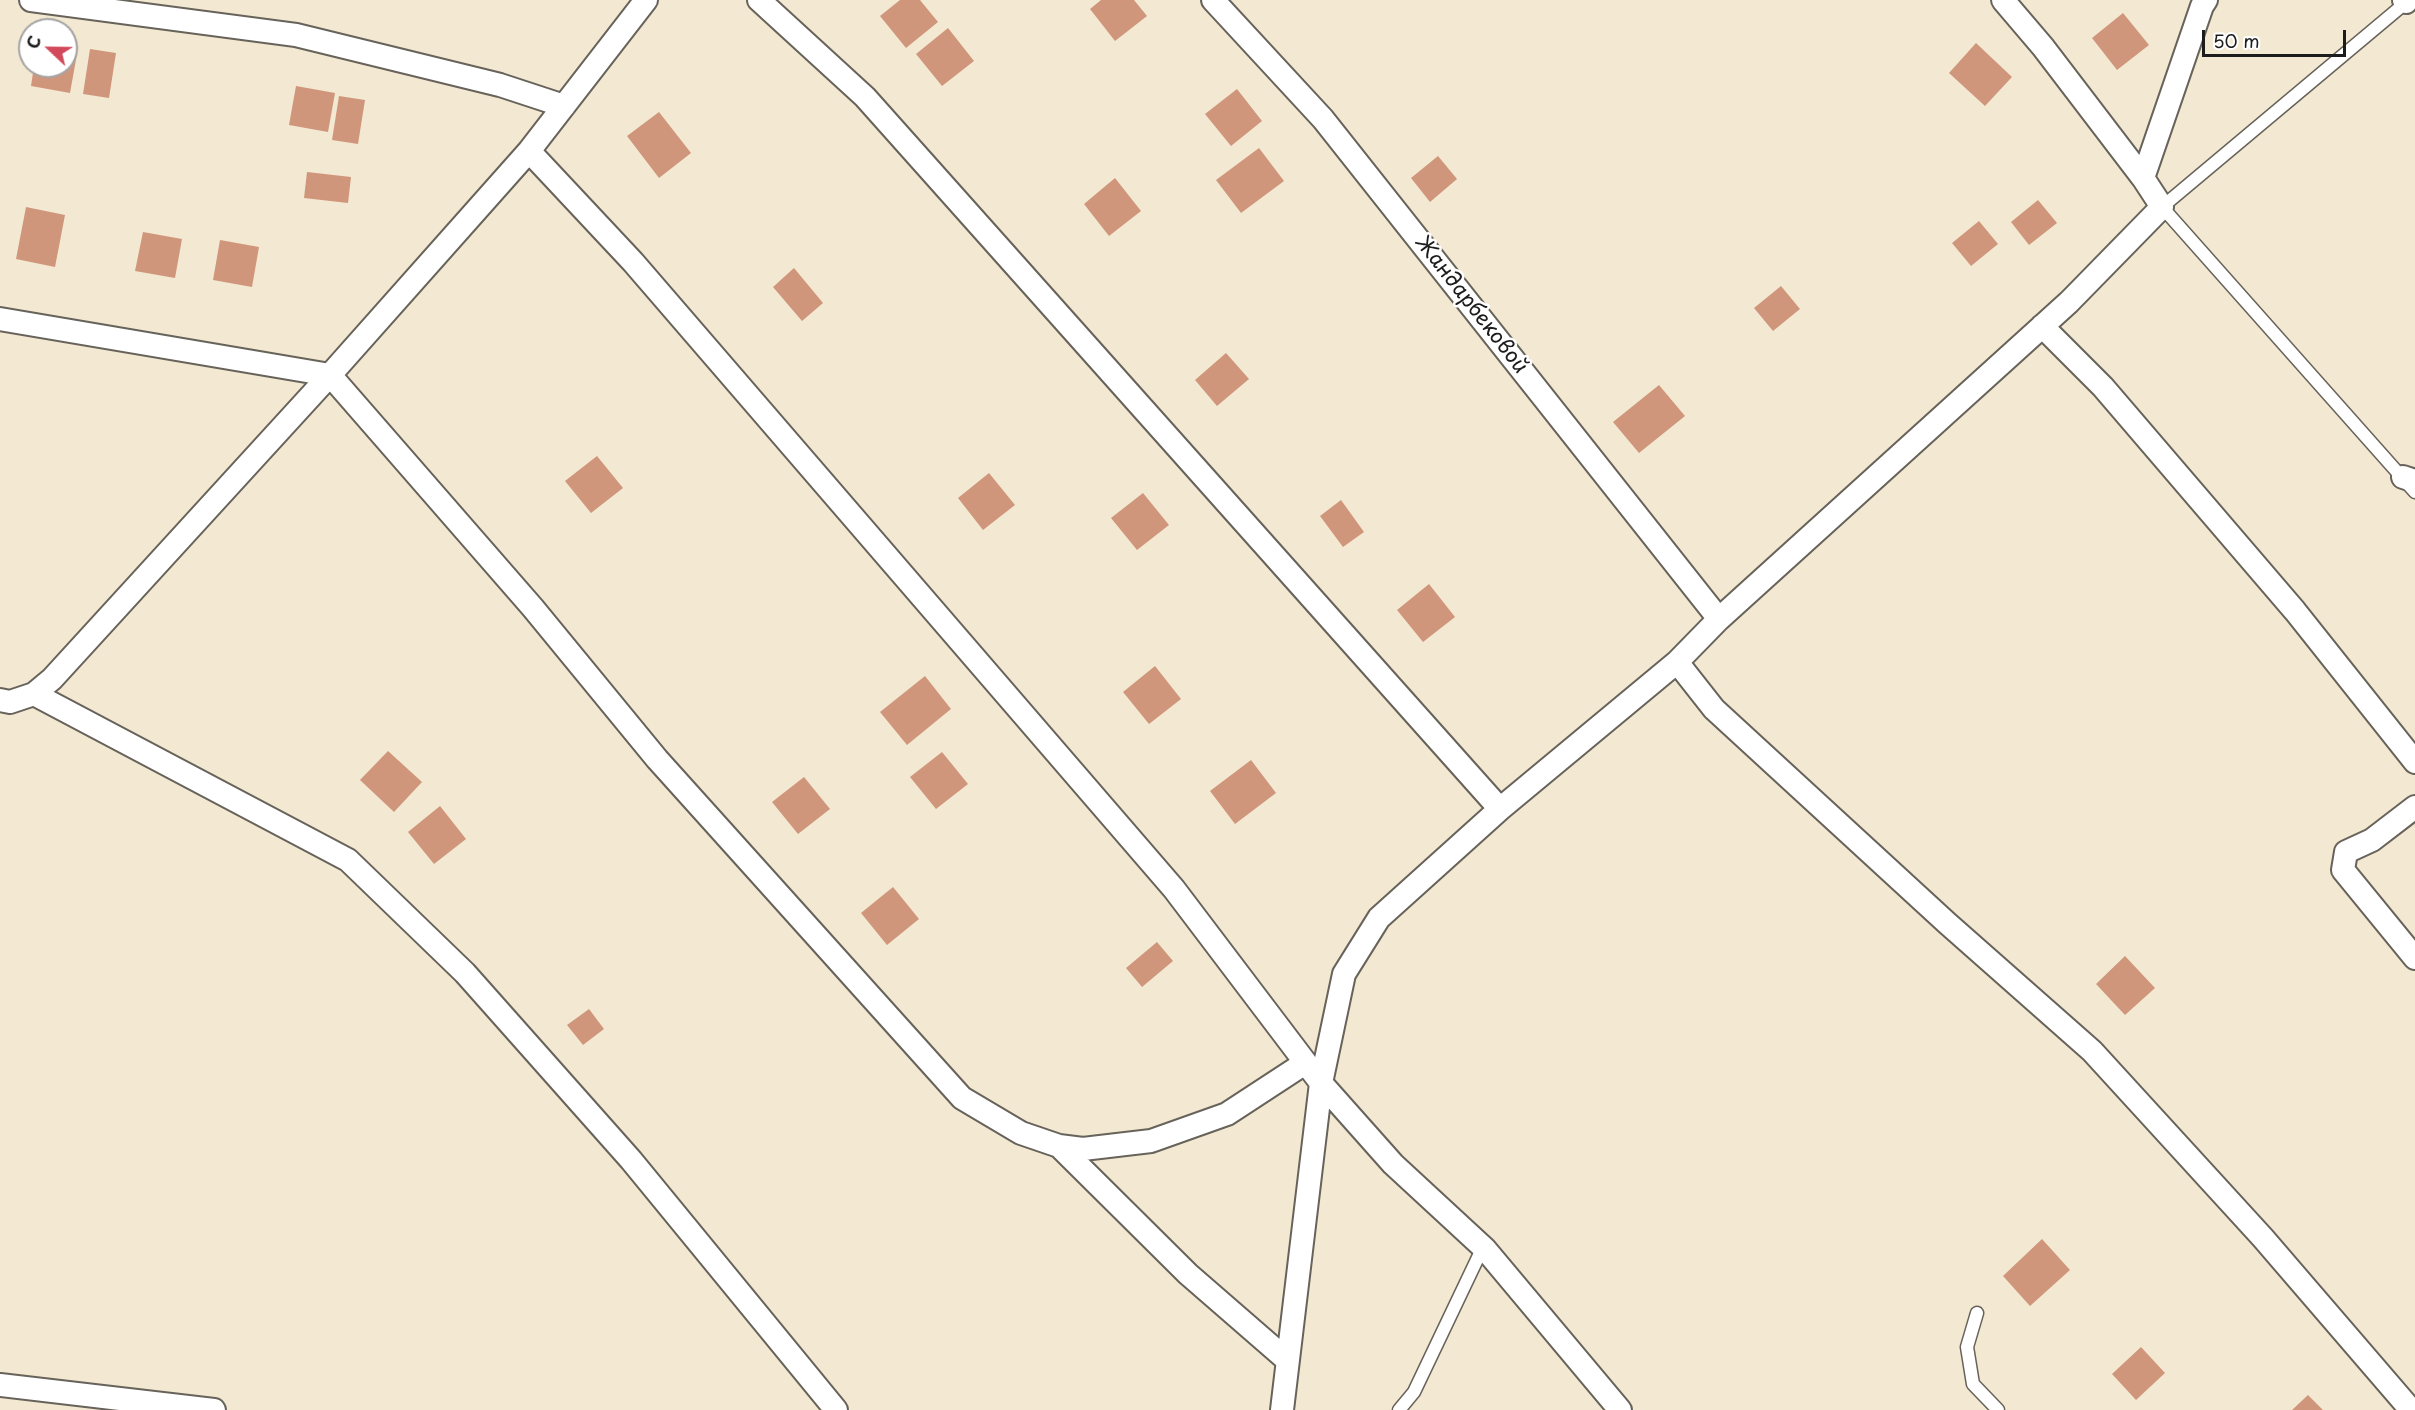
<!DOCTYPE html>
<meta charset="utf-8">
<style>
body{margin:0}
#map{position:relative;width:2415px;height:1410px;overflow:hidden;background:#f3e8d1;font-family:"Playpen Sans",sans-serif}
canvas{display:block}
.north{position:absolute;left:18px;top:18px;width:60px;height:60px;box-sizing:border-box;background:#fff;border:2px solid #a4a4a4;border-radius:50%;rotate:292deg;font-size:16px;font-weight:700;line-height:24px;text-align:center;color:#1c1c1c}
.north::after{content:'';display:block;margin:auto;width:21px;height:27px;background:#d1495b;clip-path:polygon(50% 0,100% 100%,50% 72%,0 100%)}
.scale{position:absolute;left:2202px;top:30px;width:144px;height:27px;box-sizing:border-box;border:3px solid #1c1c1c;border-top:0;padding-left:8px;font-size:18px;line-height:21px;white-space:nowrap;color:#1c1c1c;-webkit-text-stroke:4px #fff;paint-order:stroke}
</style>
<div id="map">
<canvas width="2415" height="1410"></canvas>
<div class="north">С</div>
<div class="scale">50 m</div>
</div>
<script>
const g = document.querySelector('canvas').getContext('2d');
g.lineJoin = 'round';
function paint(path, color) {
  g.fillStyle = color;
  g.fill(path, 'evenodd');
}
function shape(rows) {
  const path = new Path2D();
  for (const r of rows) {
    path.moveTo(r[0], r[1]);
    for (let i = 2; i < r.length; i += 2) path.lineTo(r[i], r[i + 1]);
  }
  return path;
}
function stroke(path, color, width, dash) {
  g.strokeStyle = color;
  g.lineWidth = width;
  g.lineCap = dash ? 'butt' : 'round';
  g.setLineDash(dash || []);
  g.stroke(path);
}
function label(font, color, halo, rows, align = 'center') {
  g.font = font + ' "Playpen Sans",sans-serif';
  g.lineWidth = 5;
  g.setLineDash([]);
  g.textBaseline = 'middle';
  g.strokeStyle = halo;
  g.fillStyle = color;
  for (const [text, x, y, turn = 0] of rows) {
    g.save();
    g.translate(x, y);
    g.rotate((+turn || 0) * Math.PI / 180);
    g.textAlign = isNaN(turn) ? turn : align;
    if (halo) g.strokeText(text, 0, 0);
    g.fillText(text, 0, 0);
    g.restore();
  }
}
const building = shape([
 [900,0,920,0,938,22,906,48,880,16],
 [1101,0,1134,0,1147,16,1115,41,1090,9],
 [2123,13,2149,45,2117,70,2092,38],
 [948,28,974,61,942,86,916,54],
 [1976,43,2012,77,1985,106,1949,73],
 [90,49,116,53,109,98,83,94],
 [66,52,77,54,70,93,31,86,34,66,66,66],
 [296,86,335,93,328,132,289,125],
 [1237,89,1262,121,1231,146,1205,114],
 [339,96,365,100,358,144,332,140],
 [659,112,691,153,659,178,627,136],
 [1259,148,1284,181,1241,213,1216,180],
 [1438,156,1457,179,1430,202,1411,178],
 [307,172,351,177,348,203,304,198],
 [1115,178,1141,211,1109,236,1084,204],
 [2038,200,2057,223,2029,245,2011,222],
 [26,207,65,215,55,267,16,259],
 [1979,221,1998,244,1971,266,1952,243],
 [143,232,182,239,175,278,135,271],
 [220,240,259,247,252,287,213,280],
 [794,268,823,303,802,321,773,287],
 [1781,286,1800,309,1773,331,1754,308],
 [1226,353,1249,379,1217,406,1195,380],
 [1659,385,1685,416,1639,453,1613,422],
 [597,456,623,488,591,513,565,481],
 [989,473,1015,505,983,530,958,498],
 [1143,493,1169,525,1137,550,1111,518],
 [1341,500,1364,532,1343,547,1320,516],
 [1429,584,1455,617,1423,642,1397,610],
 [1155,666,1181,699,1149,724,1123,692],
 [925,676,951,709,907,745,880,712],
 [388,751,422,782,394,812,360,780],
 [942,752,968,784,936,809,910,777],
 [1251,760,1276,793,1235,824,1210,791],
 [804,777,830,809,798,834,772,802],
 [440,806,466,839,434,864,408,832],
 [893,887,919,919,887,945,861,913],
 [1157,942,1173,961,1142,987,1126,968],
 [2125,956,2155,988,2125,1015,2096,984],
 [589,1009,604,1029,583,1045,567,1025],
 [2042,1239,2070,1270,2030,1306,2003,1276],
 [2141,1347,2165,1373,2136,1400,2112,1374],
 [2308,1395,2323,1410,2292,1410]
]);
const lane = shape([
 [2409,0,2162,207,2415,492],
 [1977,1313,1967,1347,1973,1384,1998,1410],
 [1399,1410,1414,1392,1483,1247]
]);
const street = shape([
 [31,0,296,35,500,85,564,106],
 [759,0,865,97,1500,809],
 [1213,0,1323,119,1719,619],
 [2404,0,2406,2],
 [529,151,633,262,1174,889,1321,1083,1393,1164,1485,1249,1620,1410],
 [2143,178,2202,6,2206,0],
 [0,319,330,375,533,608,657,759,962,1098,1021,1133,1059,1146,1083,1149,1151,1141,1227,1114,1305,1063],
 [2042,326,2103,387,2295,611,2415,762],
 [2403,477,2415,481],
 [1677,662,1714,709,1947,923,2092,1051,2263,1238,2411,1410],
 [34,694,348,860,465,973,631,1160,836,1410],
 [0,700,10,702,34,694,52,679,330,375,529,151,646,0],
 [2415,807,2372,840,2346,852,2343,870,2415,958],
 [1059,1146,1188,1274,1287,1360],
 [0,1385,214,1410],
 [1282,1410,1321,1083,1344,974,1379,918,1500,809,1677,662,1719,619,2069,302,2162,207,2143,178,2043,47,2003,0]
]);
const streetNames = [
 ["Жандарбековой",1471,305,52]
];
paint(building, '#cf967c');
stroke(lane, '#67635b', 15);
stroke(street, '#67635b', 26);
stroke(lane, '#fff', 12);
stroke(street, '#fff', 22);
label('21px', '#1c1c1c', '#fff', streetNames);
</script>
